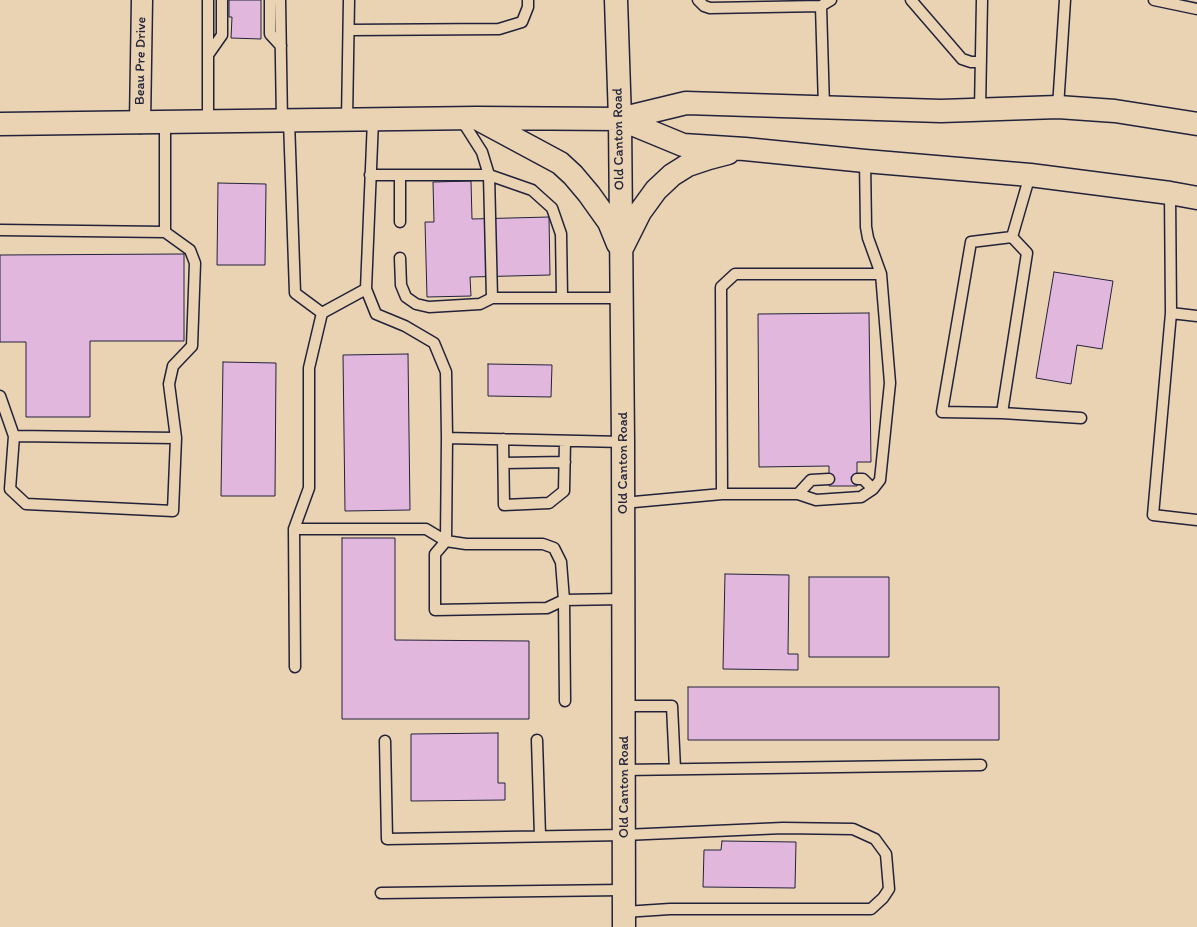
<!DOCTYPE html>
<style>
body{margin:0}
canvas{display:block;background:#e9d3b2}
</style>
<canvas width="1197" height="927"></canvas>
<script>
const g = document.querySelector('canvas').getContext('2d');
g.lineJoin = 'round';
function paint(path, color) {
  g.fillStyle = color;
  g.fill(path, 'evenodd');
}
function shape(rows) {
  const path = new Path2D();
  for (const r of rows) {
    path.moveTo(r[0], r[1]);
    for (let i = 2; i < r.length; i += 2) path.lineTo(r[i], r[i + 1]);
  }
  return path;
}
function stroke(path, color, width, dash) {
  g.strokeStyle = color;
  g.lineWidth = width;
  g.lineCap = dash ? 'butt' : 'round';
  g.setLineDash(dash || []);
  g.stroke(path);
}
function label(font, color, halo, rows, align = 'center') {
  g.font = font + ' Itim,sans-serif';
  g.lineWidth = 3;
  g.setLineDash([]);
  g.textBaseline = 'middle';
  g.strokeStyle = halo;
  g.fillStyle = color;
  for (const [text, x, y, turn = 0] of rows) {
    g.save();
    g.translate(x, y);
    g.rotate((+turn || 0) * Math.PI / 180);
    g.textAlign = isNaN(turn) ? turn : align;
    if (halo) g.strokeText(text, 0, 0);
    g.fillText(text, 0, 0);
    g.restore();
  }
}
const building = shape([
 [229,0,261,0,261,39,231,38,232,17,229,17,229,0],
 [471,181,472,219,549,217,550,275,470,277,471,296,427,297,425,222,434,222,433,182,471,181],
 [218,183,266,184,265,265,217,265,218,183],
 [184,254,184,341,90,341,90,417,26,417,26,342,0,342,0,255,184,254],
 [1054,272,1113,281,1102,349,1077,345,1071,384,1036,378,1054,272],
 [869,313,871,462,857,462,857,486,829,486,829,466,759,467,758,314,869,313],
 [408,354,410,510,345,511,343,355,408,354],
 [223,362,276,363,275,496,221,496,223,362],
 [488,364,552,365,551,397,488,396,488,364],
 [342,538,395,538,395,640,529,641,529,719,342,719,342,538],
 [725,574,789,575,788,654,798,654,798,670,723,669,725,574],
 [809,577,889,577,889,657,809,657,809,577],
 [688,687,999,687,999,740,688,740,688,687],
 [498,733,498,783,505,783,505,800,411,801,411,734,498,733],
 [722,841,796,842,795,888,703,887,704,850,721,850,722,841]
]);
const service = shape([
 [208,0,208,122],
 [270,0,270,34,281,46],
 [280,0,282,121],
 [698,0,704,6,710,8,821,6],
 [911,0,962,59,971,62,981,62],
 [1154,0,1197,9],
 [349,30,499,29,522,22,528,7,528,0],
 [208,55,222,35,222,0],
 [824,107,821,6,831,0],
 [1058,107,1065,0],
 [980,110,982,0],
 [461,119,482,152,489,175,492,298],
 [347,120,349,0],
 [373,120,366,289,376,314,405,326,434,343,446,372,447,438,623,442],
 [289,121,295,293,322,313],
 [370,175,489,175,532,190,552,208,561,234,562,297],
 [400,175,400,222],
 [1170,193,1171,313,1153,515,1197,520],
 [0,230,165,232,165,122],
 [1012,237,1027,253,1002,413,942,412,971,242,1012,237],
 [1012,237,1030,175],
 [400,258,401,285,406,297,416,304,429,307,480,304,492,298,621,298],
 [1171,313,1197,316],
 [0,396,14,436,10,489,26,504,173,511,176,438,169,384,173,366,192,346,195,263,190,250,165,232],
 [1002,413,1081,418],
 [14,436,176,438],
 [503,439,504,505,549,503,564,491,565,441],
 [504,463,565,462],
 [857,479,863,479,873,489,880,480,890,383,881,274,868,238,866,227,865,161],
 [722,494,721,287,735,274,881,274],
 [798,494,811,480,829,479],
 [623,503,722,494,798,494,816,500,861,497,873,489],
 [294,529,426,529,446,541,466,544,543,544,554,548,561,562,564,600,547,608,435,610,435,554,446,541,447,438],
 [295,667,294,529,309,488,309,368,322,313,366,289],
 [565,701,564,600,623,599],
 [623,706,672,706,675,769],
 [537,740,540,836],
 [385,741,387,839,624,835,783,828,853,829,875,839,886,854,889,889,883,898,871,909,670,909,624,912],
 [623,770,981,765],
 [381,893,623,890]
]);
const minor = shape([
 [140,123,142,0]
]);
const secondary = shape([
 [616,0,620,119,623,442,624,927],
 [620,119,683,145,745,149,865,161,1030,175,1170,193,1197,198],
 [480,120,560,163,573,175,589,194,609,222,618,244],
 [0,124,477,118,620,119,686,103,941,111,1058,107,1115,111,1197,124],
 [622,248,640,212,656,190,672,175,688,165,709,158,728,153]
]);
const streetNames = [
 ["Beau Pre Drive",141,61,-89],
 ["Old Canton Road",619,139,-91],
 ["Old Canton Road",623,463,-90],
 ["Old Canton Road",624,787,-90]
];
paint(building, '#e1b7de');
stroke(building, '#22223b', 1);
stroke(service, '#22223b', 13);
stroke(minor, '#22223b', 23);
stroke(secondary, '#22223b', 25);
stroke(service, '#e9d3b2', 10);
stroke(minor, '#e9d3b2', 20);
stroke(secondary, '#e9d3b2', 22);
label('14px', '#22223b', '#e9d3b2', streetNames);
</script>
